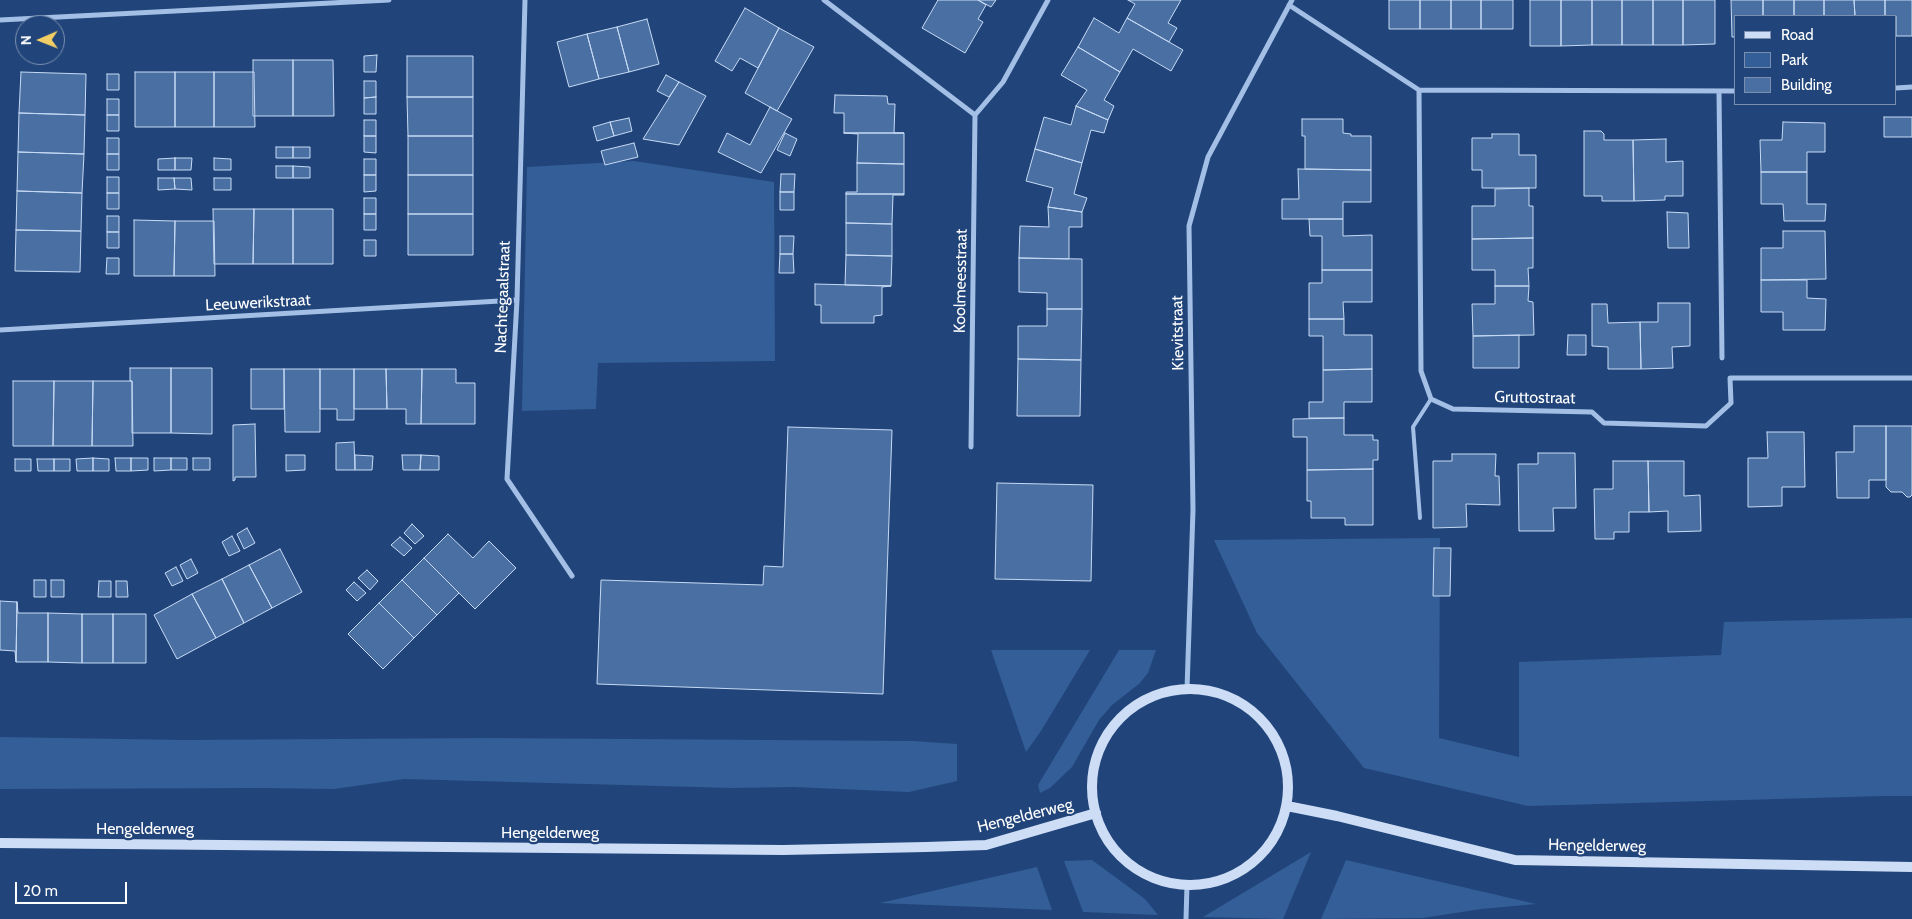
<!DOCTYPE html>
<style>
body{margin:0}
#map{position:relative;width:1912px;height:919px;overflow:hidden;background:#21457a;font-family:Cabin,sans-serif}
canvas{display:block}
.legend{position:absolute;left:1734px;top:15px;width:162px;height:90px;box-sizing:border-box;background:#21457a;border:1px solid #7a8faf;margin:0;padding:6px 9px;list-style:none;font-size:15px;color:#fff}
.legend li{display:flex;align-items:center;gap:10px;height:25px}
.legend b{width:25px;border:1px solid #7a8faf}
.north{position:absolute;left:15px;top:15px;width:50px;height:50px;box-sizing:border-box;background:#21457a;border:1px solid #7a8faf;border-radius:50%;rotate:269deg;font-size:14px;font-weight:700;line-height:20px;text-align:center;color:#fff}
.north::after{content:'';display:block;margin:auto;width:18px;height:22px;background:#f1cd65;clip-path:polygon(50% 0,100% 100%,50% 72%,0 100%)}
.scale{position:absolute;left:15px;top:882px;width:112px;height:22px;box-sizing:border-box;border:2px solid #fff;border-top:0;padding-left:6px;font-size:15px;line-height:18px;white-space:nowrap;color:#fff;-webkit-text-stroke:4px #21457a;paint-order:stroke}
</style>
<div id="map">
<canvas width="1912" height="919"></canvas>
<ul class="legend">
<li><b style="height:6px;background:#cdddf5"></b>Road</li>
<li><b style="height:14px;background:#345e98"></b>Park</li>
<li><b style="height:14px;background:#4a70a3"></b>Building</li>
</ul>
<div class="north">N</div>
<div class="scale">20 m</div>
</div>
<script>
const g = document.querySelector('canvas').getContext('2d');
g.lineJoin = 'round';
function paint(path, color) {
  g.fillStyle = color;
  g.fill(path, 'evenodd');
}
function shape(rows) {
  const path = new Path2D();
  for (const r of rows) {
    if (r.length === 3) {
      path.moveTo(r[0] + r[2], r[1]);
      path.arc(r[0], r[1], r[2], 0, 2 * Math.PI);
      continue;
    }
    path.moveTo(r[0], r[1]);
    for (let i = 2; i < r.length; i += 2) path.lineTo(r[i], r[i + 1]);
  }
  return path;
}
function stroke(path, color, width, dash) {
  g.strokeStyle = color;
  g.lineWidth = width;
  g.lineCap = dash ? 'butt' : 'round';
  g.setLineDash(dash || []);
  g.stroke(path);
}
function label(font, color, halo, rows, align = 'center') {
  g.font = font + ' Cabin,sans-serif';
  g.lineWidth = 4.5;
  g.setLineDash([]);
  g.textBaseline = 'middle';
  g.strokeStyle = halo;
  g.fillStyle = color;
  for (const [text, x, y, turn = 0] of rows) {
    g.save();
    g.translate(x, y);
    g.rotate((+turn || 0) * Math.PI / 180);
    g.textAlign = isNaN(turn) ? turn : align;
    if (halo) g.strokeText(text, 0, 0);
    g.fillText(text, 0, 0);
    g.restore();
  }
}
const green = shape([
 [634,161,774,182,775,361,598,363,596,409,522,411,527,167],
 [1440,538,1439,738,1519,757,1519,662,1721,655,1724,622,1912,618,1912,796,1884,796,1528,806,1364,768,1257,633,1214,540],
 [991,650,1090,650,1041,731,1026,752],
 [1119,650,1156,650,1148,673,1139,684,1112,705,1099,720,1072,767,1050,788,1040,793,1038,785],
 [0,737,184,740,486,738,913,741,957,744,957,781,909,792,793,787,732,788,404,779,334,789,263,788,0,789],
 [1311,852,1283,919,1203,917],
 [1092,860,1145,899,1158,915,1083,912,1064,861],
 [1346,860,1536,904,1481,909,1423,918,1321,919],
 [1037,867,1052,910,880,903]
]);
const building = shape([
 [938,0,978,0,986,5,978,19,983,22,965,53,922,28,938,0],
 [978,0,996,0,991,7,978,0],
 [1128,0,1181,0,1168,23,1177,28,1169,42,1127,18,1135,4,1128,0],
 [1389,0,1420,0,1420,29,1389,29,1389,0],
 [1420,0,1451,0,1451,29,1420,29,1420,0],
 [1451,0,1481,0,1481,29,1451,29,1451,0],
 [1481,0,1513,0,1513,29,1481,29,1481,0],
 [1530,0,1561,0,1561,46,1530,46,1530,0],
 [1561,0,1592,0,1592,45,1561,46,1561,0],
 [1592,0,1622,0,1622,45,1592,45,1592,0],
 [1622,0,1653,0,1653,45,1622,45,1622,0],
 [1653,0,1683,0,1683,45,1653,45,1653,0],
 [1683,0,1715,0,1715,44,1683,45,1683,0],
 [1731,0,1763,0,1763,16,1736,16,1736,37,1732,37,1731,0],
 [1763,0,1794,0,1794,16,1763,16,1763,0],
 [1794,0,1824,0,1824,16,1794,16,1794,0],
 [1824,0,1854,0,1855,16,1824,16,1824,0],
 [1854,0,1885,0,1885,16,1855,16,1854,0],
 [1885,0,1912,0,1912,36,1896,36,1896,16,1885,16,1885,0],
 [745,8,779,28,758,68,740,58,732,71,715,61,745,8],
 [1094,18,1119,33,1127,18,1183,50,1171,71,1133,49,1120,72,1078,47,1094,18],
 [647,19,659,64,629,72,617,27,647,19],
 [617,27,629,72,599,79,587,34,617,27],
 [779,28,814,47,777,111,745,93,779,28],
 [587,34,599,79,569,87,557,42,587,34],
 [1078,47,1120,72,1104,100,1114,106,1108,120,1076,106,1087,90,1061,75,1078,47],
 [377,55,376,72,364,72,364,56,377,55],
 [407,56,473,56,473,97,407,97,407,56],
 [253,60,293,60,293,116,253,116,253,60],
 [293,60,333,60,334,116,293,116,293,60],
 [21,72,86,74,85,115,19,113,21,72],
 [135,72,175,72,175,127,135,127,135,72],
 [175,72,214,72,214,127,175,127,175,72],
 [214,72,254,72,255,127,214,127,214,72],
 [107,74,119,74,119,90,107,90,107,74],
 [666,75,679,82,669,97,657,91,666,75],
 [364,81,376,81,376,97,364,98,364,81],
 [679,82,706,96,679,145,643,139,679,82],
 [835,95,887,96,888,104,895,104,894,133,904,133,844,133,844,113,834,113,835,95],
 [376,97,376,114,364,114,364,98,376,97],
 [407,97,473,97,473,136,408,136,407,97],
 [107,99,119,99,119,115,107,115,107,99],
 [1076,106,1108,120,1104,133,1091,130,1082,163,1035,149,1044,117,1071,125,1076,106],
 [770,107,792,119,761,173,718,152,727,133,750,145,770,107],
 [19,113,85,115,84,154,18,152,19,113],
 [107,115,119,115,119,131,107,131,107,115],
 [1884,117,1912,117,1912,137,1884,137,1884,117],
 [629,118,632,131,614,136,610,122,629,118],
 [1302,119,1343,119,1343,133,1351,134,1351,136,1371,136,1371,170,1305,169,1305,136,1302,136,1302,119],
 [364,120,376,120,376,136,364,136,364,120],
 [610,122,614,136,597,141,593,127,610,122],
 [1783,122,1825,123,1825,152,1807,152,1807,172,1761,172,1760,140,1782,140,1783,122],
 [1584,131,1601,131,1604,134,1604,140,1633,140,1634,201,1602,201,1602,196,1584,196,1584,131],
 [785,133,797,139,790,156,777,150,785,133],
 [844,133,904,133,904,164,857,163,858,134,844,133],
 [1492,134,1519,134,1519,155,1536,155,1536,188,1482,188,1482,170,1472,170,1472,138,1492,138,1492,134],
 [364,136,376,136,376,153,364,152,364,136],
 [408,136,473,136,473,175,408,175,408,136],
 [107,138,119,138,119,154,107,154,107,138],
 [1666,139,1666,162,1683,161,1683,196,1665,196,1665,200,1634,201,1633,140,1666,139],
 [634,143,638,157,605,165,601,151,634,143],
 [276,147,293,147,293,158,276,158,276,147],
 [293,147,310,147,310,158,293,158,293,147],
 [1035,149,1082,163,1074,194,1087,198,1082,212,1048,207,1053,188,1026,181,1035,149],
 [18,152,84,154,82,193,17,191,18,152],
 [107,154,119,154,119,170,107,170,107,154],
 [175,158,192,158,191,170,175,170,175,158],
 [175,158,175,170,158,170,158,159,175,158],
 [214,158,231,159,231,170,214,170,214,158],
 [364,159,376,159,376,175,364,175,364,159],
 [857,163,904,164,904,194,846,194,846,192,857,192,857,163],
 [276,166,293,166,293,178,276,178,276,166],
 [293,166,310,167,310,178,293,178,293,166],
 [1298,169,1371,170,1371,202,1343,202,1343,219,1282,219,1282,199,1299,199,1298,169],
 [1761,172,1807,172,1807,204,1826,204,1825,221,1784,221,1783,204,1761,204,1761,172],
 [781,174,795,174,794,192,780,192,781,174],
 [364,175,376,175,376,191,364,192,364,175],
 [408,175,473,175,473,214,408,214,408,175],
 [107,177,119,177,119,193,107,193,107,177],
 [158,178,174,178,175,189,158,190,158,178],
 [174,178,191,178,192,190,175,189,174,178],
 [214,178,231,178,231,190,214,190,214,178],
 [1529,188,1529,206,1533,206,1533,238,1472,239,1472,206,1495,206,1495,189,1529,188],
 [17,191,82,193,81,231,16,230,17,191],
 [780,192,794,192,794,210,780,210,780,192],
 [107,193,119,193,119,209,107,209,107,193],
 [846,194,904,194,904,195,893,195,892,224,846,223,846,194],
 [364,198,376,198,376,214,364,214,364,198],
 [1048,207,1082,212,1082,227,1069,227,1069,259,1019,258,1020,226,1049,227,1048,207],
 [213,209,254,209,253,264,214,264,213,209],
 [254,209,293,209,293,264,253,264,254,209],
 [293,209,333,209,333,264,293,264,293,209],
 [1667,212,1688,213,1689,248,1668,248,1667,212],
 [364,214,376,214,376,230,364,230,364,214],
 [408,214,473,214,473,255,408,255,408,214],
 [107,216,119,216,119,232,107,232,107,216],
 [1309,219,1343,219,1343,236,1372,235,1372,270,1322,270,1322,236,1310,236,1309,219],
 [134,220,175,221,174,276,134,276,134,220],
 [175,221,214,221,215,276,174,276,175,221],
 [846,223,892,224,892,256,846,255,846,223],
 [16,230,81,231,80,272,15,271,16,230],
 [1783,231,1825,231,1826,279,1761,280,1761,248,1783,248,1783,231],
 [107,232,119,232,119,248,107,248,107,232],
 [780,236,794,236,793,254,780,254,780,236],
 [1533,238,1533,268,1528,268,1529,286,1495,286,1495,270,1472,270,1472,239,1533,238],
 [364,240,376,240,376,256,364,256,364,240],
 [780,254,793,254,794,273,779,273,780,254],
 [846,255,892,256,891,286,845,285,846,255],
 [107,258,119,258,119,274,106,274,107,258],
 [1019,258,1082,259,1082,309,1047,309,1047,293,1019,292,1019,258],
 [1322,270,1372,270,1372,302,1343,302,1344,319,1309,319,1309,283,1322,283,1322,270],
 [1761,280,1807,280,1807,298,1826,299,1825,330,1783,330,1783,312,1761,312,1761,280],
 [815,284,891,286,882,287,882,315,874,316,874,323,821,323,821,305,815,305,815,284],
 [1495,286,1529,286,1528,301,1533,302,1534,335,1473,336,1472,304,1495,304,1495,286],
 [1658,303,1690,303,1690,346,1672,347,1673,368,1641,369,1640,322,1658,322,1658,303],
 [1592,304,1607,304,1608,323,1640,322,1641,369,1608,369,1608,347,1592,346,1592,304],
 [1047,309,1082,309,1081,360,1018,359,1018,326,1047,326,1047,309],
 [1309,319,1344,319,1344,335,1372,335,1372,369,1323,370,1323,336,1309,336,1309,319],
 [1519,335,1519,368,1473,368,1473,336,1519,335],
 [1568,335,1586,335,1586,355,1567,355,1568,335],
 [1018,359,1081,360,1080,416,1017,416,1018,359],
 [130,368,171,368,171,433,132,433,132,381,130,381,130,368],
 [171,368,212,368,212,434,171,433,171,368],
 [251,369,284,369,284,409,251,409,251,369],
 [284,369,320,369,320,432,285,432,284,369],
 [320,369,354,369,354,420,337,420,337,409,320,409,320,369],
 [354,369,386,369,387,409,354,409,354,369],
 [386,369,422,369,421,424,406,424,406,409,387,409,386,369],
 [422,369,456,369,456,383,475,383,475,424,421,424,422,369],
 [1372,369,1372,402,1344,402,1344,418,1309,418,1309,402,1323,402,1323,370,1372,369],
 [13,381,54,381,53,446,13,446,13,381],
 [54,381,93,381,92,446,53,446,54,381],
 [93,381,132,381,133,446,92,446,93,381],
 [1344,418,1344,435,1373,435,1373,440,1378,440,1378,460,1373,460,1373,469,1307,470,1307,437,1293,437,1293,419,1344,418],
 [255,424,256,477,235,477,235,480,233,481,233,425,255,424],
 [1854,426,1886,426,1886,480,1869,480,1869,498,1837,498,1836,452,1854,452,1854,426],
 [1886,426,1912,426,1912,495,1910,497,1907,497,1902,492,1891,492,1886,487,1886,426],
 [788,427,892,430,883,694,597,684,601,580,763,585,764,566,783,567,788,427],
 [1767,432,1804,432,1805,487,1782,487,1782,506,1748,507,1748,458,1768,458,1767,432],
 [354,442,355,470,336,470,336,443,354,442],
 [1538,453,1575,453,1576,508,1553,508,1554,531,1519,531,1518,464,1538,464,1538,453],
 [1452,454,1496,454,1495,476,1499,476,1500,505,1466,504,1467,527,1433,528,1433,461,1452,461,1452,454],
 [286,455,305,455,305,470,286,471,286,455],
 [355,455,373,456,372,470,355,470,355,455],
 [402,455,421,455,420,470,403,470,402,455],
 [421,455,439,456,439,470,420,470,421,455],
 [93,458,93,471,77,471,76,459,93,458],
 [93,458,109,459,109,471,93,471,93,458],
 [115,458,131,458,131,471,116,471,115,458],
 [131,458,148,458,148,470,131,471,131,458],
 [154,458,171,458,171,470,154,471,154,458],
 [171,458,187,458,187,470,171,470,171,458],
 [193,458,210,458,210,470,193,470,193,458],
 [15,459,31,459,31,471,15,471,15,459],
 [37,459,54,459,54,471,38,471,37,459],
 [54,459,70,459,70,471,54,471,54,459],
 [1613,461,1648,461,1649,512,1629,512,1629,532,1614,532,1614,539,1595,539,1594,489,1613,489,1613,461],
 [1648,461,1684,461,1684,496,1700,495,1701,531,1668,532,1668,511,1649,512,1648,461],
 [1373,469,1373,525,1345,525,1345,518,1311,518,1311,501,1307,501,1307,470,1373,469],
 [997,483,1093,485,1091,581,995,579,997,483],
 [412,524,424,536,415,544,404,533,412,524],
 [247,528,255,543,244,549,237,534,247,528],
 [448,534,473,558,489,541,516,568,475,609,424,558,448,534],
 [232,536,240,551,229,556,222,542,232,536],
 [400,537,412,548,404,556,391,545,400,537],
 [1434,548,1451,548,1450,596,1433,596,1434,548],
 [280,549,302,592,272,608,249,565,280,549],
 [424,558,459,593,437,615,402,580,424,558],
 [191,559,198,573,187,579,180,565,191,559],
 [249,565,272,608,244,623,222,579,249,565],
 [176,567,183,581,172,586,165,573,176,567],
 [367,570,378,581,370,590,358,578,367,570],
 [222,579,244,623,216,638,192,594,222,579],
 [34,580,46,580,46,597,34,597,34,580],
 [51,580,64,580,64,597,51,597,51,580],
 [402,580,437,615,414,638,379,603,402,580],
 [99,581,111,581,111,597,98,597,99,581],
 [116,581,127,581,128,597,116,597,116,581],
 [354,582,366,593,357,601,346,590,354,582],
 [192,594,216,638,177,659,154,615,192,594],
 [0,601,17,602,16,662,15,651,0,650,0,601],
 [17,602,18,613,48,613,48,662,16,662,17,602],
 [379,603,414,638,383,669,348,634,379,603],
 [48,613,82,614,82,663,48,662,48,613],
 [82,614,113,614,113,663,82,663,82,614],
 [113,614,146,614,146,663,113,663,113,614]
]);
const service = shape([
 [1420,518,1413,427,1431,399]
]);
const minor = shape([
 [525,0,517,300,507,479,572,576],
 [824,0,975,115,1003,82,1048,0],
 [1289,5,1419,90,1421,371,1431,399,1453,409,1592,412,1604,423,1706,426,1731,403,1730,378,1912,378],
 [0,20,389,0],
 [1896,88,1912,87],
 [1419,90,1736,91],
 [1719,91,1722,358],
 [0,330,517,300],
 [971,447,975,115],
 [1187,689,1193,510,1189,226,1208,157,1292,0],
 [1186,919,1187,885]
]);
const secondary = shape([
 [1190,787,98],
 [1287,806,1337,816,1515,860,1912,867],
 [0,843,783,850,926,847,986,845,1096,813]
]);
const streetNames = [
 ["Koolmeesstraat",961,281,-89],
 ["Nachtegaalstraat",503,297,-88],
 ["Leeuwerikstraat",258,303,-3],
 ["Kievitstraat",1178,333,-91],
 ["Gruttostraat",1535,398,1],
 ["Hengelderweg",1025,816,-14],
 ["Hengelderweg",145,829],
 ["Hengelderweg",550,833],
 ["Hengelderweg",1597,846,1]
];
paint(green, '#345e98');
paint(building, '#4a70a3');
stroke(building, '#c6daf4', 1);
stroke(service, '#a3bfe5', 4);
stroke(minor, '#a3bfe5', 5);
stroke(secondary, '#cdddf5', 10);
label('16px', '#fff', '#21457a', streetNames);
</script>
